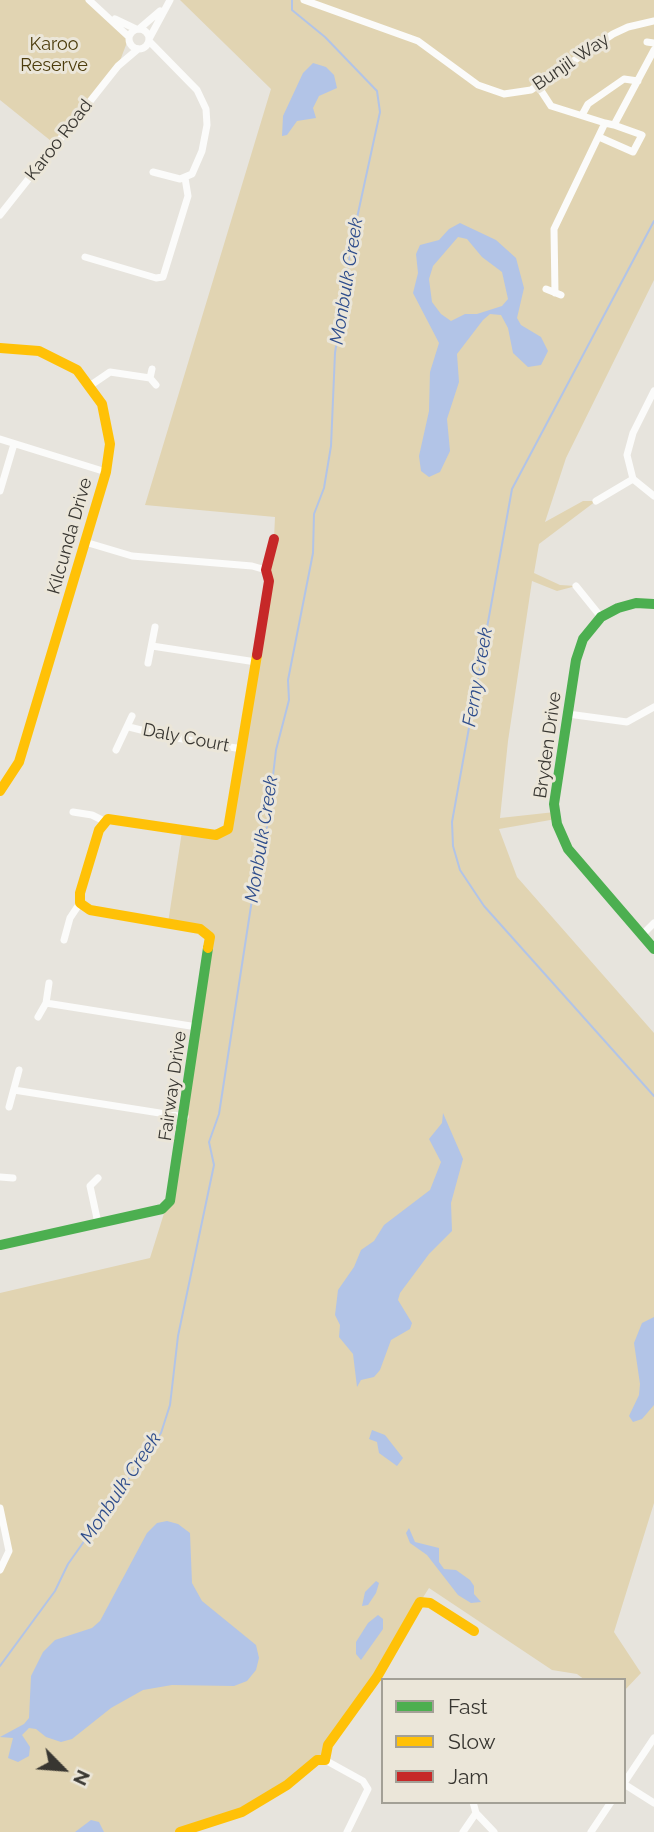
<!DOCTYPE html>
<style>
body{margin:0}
#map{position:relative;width:654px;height:1832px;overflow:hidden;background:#e7e4dd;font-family:Raleway,sans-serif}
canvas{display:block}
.legend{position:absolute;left:381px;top:1678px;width:245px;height:126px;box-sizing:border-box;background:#ebe6d9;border:2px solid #a3a096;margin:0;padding:9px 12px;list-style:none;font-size:21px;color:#383631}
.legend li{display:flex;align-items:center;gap:14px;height:35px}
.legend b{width:35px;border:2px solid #a3a096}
.north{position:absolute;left:28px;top:1734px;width:70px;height:70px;-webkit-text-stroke:5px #ebe6d9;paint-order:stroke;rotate:115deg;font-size:19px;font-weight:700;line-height:28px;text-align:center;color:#383631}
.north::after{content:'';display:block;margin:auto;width:24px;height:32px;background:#383631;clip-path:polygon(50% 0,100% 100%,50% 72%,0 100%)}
</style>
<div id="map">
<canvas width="654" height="1832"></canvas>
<ul class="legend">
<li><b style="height:9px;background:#4caf50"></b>Fast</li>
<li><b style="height:9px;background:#ffc107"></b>Slow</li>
<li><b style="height:9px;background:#c62828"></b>Jam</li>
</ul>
<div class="north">N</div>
</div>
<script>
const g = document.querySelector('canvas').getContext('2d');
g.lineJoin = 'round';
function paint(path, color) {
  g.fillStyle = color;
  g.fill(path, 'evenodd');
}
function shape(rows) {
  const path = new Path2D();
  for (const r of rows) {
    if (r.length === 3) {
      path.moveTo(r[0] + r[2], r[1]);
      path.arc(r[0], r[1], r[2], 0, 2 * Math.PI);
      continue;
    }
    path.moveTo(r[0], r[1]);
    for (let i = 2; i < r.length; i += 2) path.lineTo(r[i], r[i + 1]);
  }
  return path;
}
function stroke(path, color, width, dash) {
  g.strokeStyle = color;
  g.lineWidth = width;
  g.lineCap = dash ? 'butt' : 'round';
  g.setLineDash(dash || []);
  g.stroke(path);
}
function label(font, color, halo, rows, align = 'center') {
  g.font = font + ' Raleway,sans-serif';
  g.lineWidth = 6;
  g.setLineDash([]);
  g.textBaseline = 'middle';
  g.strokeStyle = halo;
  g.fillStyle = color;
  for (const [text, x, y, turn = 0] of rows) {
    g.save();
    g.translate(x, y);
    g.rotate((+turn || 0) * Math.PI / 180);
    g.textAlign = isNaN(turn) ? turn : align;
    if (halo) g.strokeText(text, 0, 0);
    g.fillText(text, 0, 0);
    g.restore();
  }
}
const green = shape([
 [0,0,89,0,129,37,118,66,56,145,0,100],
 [180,0,654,0,654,280,566,458,545,522,583,501,596,501,539,544,534,573,560,585,576,586,557,591,532,581,508,741,500,818,555,812,556,819,499,829,517,877,654,1033,654,1503,614,1632,641,1673,624,1691,624,1680,585,1680,577,1674,552,1670,429,1588,325,1752,273,1795,180,1832,0,1832,0,1570,8,1559,0,1508,0,1293,150,1258,166,1207,210,935,168,923,181,838,182,830,224,832,274,539,275,517,145,505,271,89]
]);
const water = shape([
 [313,63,326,67,334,75,337,88,319,96,313,108,316,118,297,121,287,135,282,136,283,116,303,73],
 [460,223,496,240,516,258,524,288,517,318,521,325,541,337,548,351,541,365,528,367,513,353,508,328,501,315,490,314,483,320,457,354,459,382,447,419,450,451,440,472,429,477,421,471,419,456,429,411,430,372,439,343,413,293,418,273,416,254,420,245,439,240,449,229],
 [458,237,467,239,482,257,502,272,508,299,502,306,477,314,465,314,451,321,441,314,432,302,429,279,433,266],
 [443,1113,463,1159,451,1203,452,1231,429,1254,400,1293,398,1300,412,1323,410,1329,391,1340,380,1370,374,1377,361,1380,357,1387,353,1354,339,1337,340,1325,335,1315,338,1290,354,1267,361,1250,374,1241,384,1225,430,1190,441,1162,429,1139,442,1123],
 [654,1317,654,1405,642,1419,633,1422,629,1416,639,1395,640,1384,634,1343,642,1323],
 [372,1430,385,1435,403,1458,397,1466,379,1453,377,1442,369,1439],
 [167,1521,178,1524,190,1533,192,1583,202,1601,256,1645,259,1658,256,1670,247,1681,234,1686,172,1685,143,1690,111,1708,72,1739,61,1742,46,1737,36,1729,29,1728,22,1735,30,1747,29,1756,18,1762,8,1758,13,1738,0,1737,24,1724,29,1718,31,1676,43,1652,55,1640,92,1628,100,1621,147,1533,157,1523],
 [409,1528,415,1542,439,1548,439,1562,444,1569,456,1570,470,1580,474,1586,474,1594,481,1602,471,1603,458,1595,427,1555,410,1543,406,1533],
 [376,1581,379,1583,376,1593,368,1605,362,1606,365,1592],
 [378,1615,383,1619,383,1629,361,1660,356,1654,356,1642,368,1623],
 [91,1820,99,1822,104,1832,75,1832]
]);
const stream = shape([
 [654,221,512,489,452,822,453,846,460,870,484,906,654,1096],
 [0,1666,55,1591,68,1564,161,1433,170,1405,178,1336,214,1165,209,1142,219,1114,259,854,267,827,276,750,289,700,288,680,313,553,314,514,324,488,331,446,335,353,352,241,380,112,377,91,325,37,292,10,292,0]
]);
const street = shape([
 [89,0,129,37],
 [304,0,418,41,478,85,504,94,531,90,613,34,628,27,654,21],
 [115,19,136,29],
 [139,29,160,11],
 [139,39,10],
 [149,39,170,0],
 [149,41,197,90,206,109,207,125,202,151,192,174,180,179,153,172],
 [647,42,654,43],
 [538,86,551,106,605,123,554,229,555,293],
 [582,115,588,104,624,79,638,81],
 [605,123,614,125,654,50],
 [599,137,633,152,642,135,614,125],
 [0,215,118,66,138,49],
 [85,257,156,278,163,277,188,196,185,178],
 [546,289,561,295],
 [152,369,150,378,156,385],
 [91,385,110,372,150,378],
 [654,391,633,433,627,455,633,479,654,496],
 [0,439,106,472],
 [0,491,14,444],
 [596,501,633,479],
 [85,542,132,556,252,566,266,570],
 [576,586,601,617],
 [152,646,256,662],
 [148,663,155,627],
 [568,714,627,722,654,707],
 [129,727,165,736,242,749],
 [116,750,132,716],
 [73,812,92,815,104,821],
 [642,935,654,923],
 [64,940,70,918,80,903],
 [46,1003,197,1027],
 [38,1017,46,1003,49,983],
 [14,1090,185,1117],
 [9,1107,19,1070],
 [0,1177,13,1178],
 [98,1223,90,1186,98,1178],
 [0,1508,9,1551,0,1570],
 [325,1760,363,1781,368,1789,347,1832],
 [624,1783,654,1738],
 [624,1784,654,1803],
 [473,1802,476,1813,494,1832],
 [463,1832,476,1813],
 [591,1832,611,1802]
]);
const fast = shape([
 [654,604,636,603,618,608,601,617,583,639,576,660,554,804,557,824,568,849,654,949],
 [0,1245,162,1209,170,1201,208,948]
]);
const slow = shape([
 [0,348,39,351,77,370,102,404,110,444,106,472,19,762,0,791],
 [208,948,210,937,200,929,90,910,80,903,80,893,99,830,108,819,216,835,228,829,257,655],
 [180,1832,242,1812,287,1785,317,1760,325,1760,328,1745,377,1677,420,1602,430,1603,474,1631]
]);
const jam = shape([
 [257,655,269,581,266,570,274,539]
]);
const parkNames = [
 ["Karoo",54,45],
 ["Reserve",54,66]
];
const streetNames = [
 ["Bunjil Way",571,62,-34],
 ["Karoo Road",59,140,-52],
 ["Kilcunda Drive",70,536,-74],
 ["Daly Court",186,738,11],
 ["Bryden Drive",548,745,-82],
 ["Fairway Drive",173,1086,-82]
];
const waterNames = [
 ["Monbulk Creek",347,281,-81],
 ["Ferny Creek",478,677,-80],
 ["Monbulk Creek",262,839,-81],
 ["Monbulk Creek",121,1488,-56]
];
paint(green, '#e1d4b2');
paint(water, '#b2c4e7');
stroke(stream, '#b2c4e7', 2);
stroke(street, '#fbfbfa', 7);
stroke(fast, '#4caf50', 10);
stroke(slow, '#ffc107', 10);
stroke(jam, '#c62828', 10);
label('18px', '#4c3c0c', '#ebe6d9', parkNames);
label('18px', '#383631', '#ebe6d9', streetNames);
label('italic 19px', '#2e4d8c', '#ebe6d9', waterNames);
</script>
